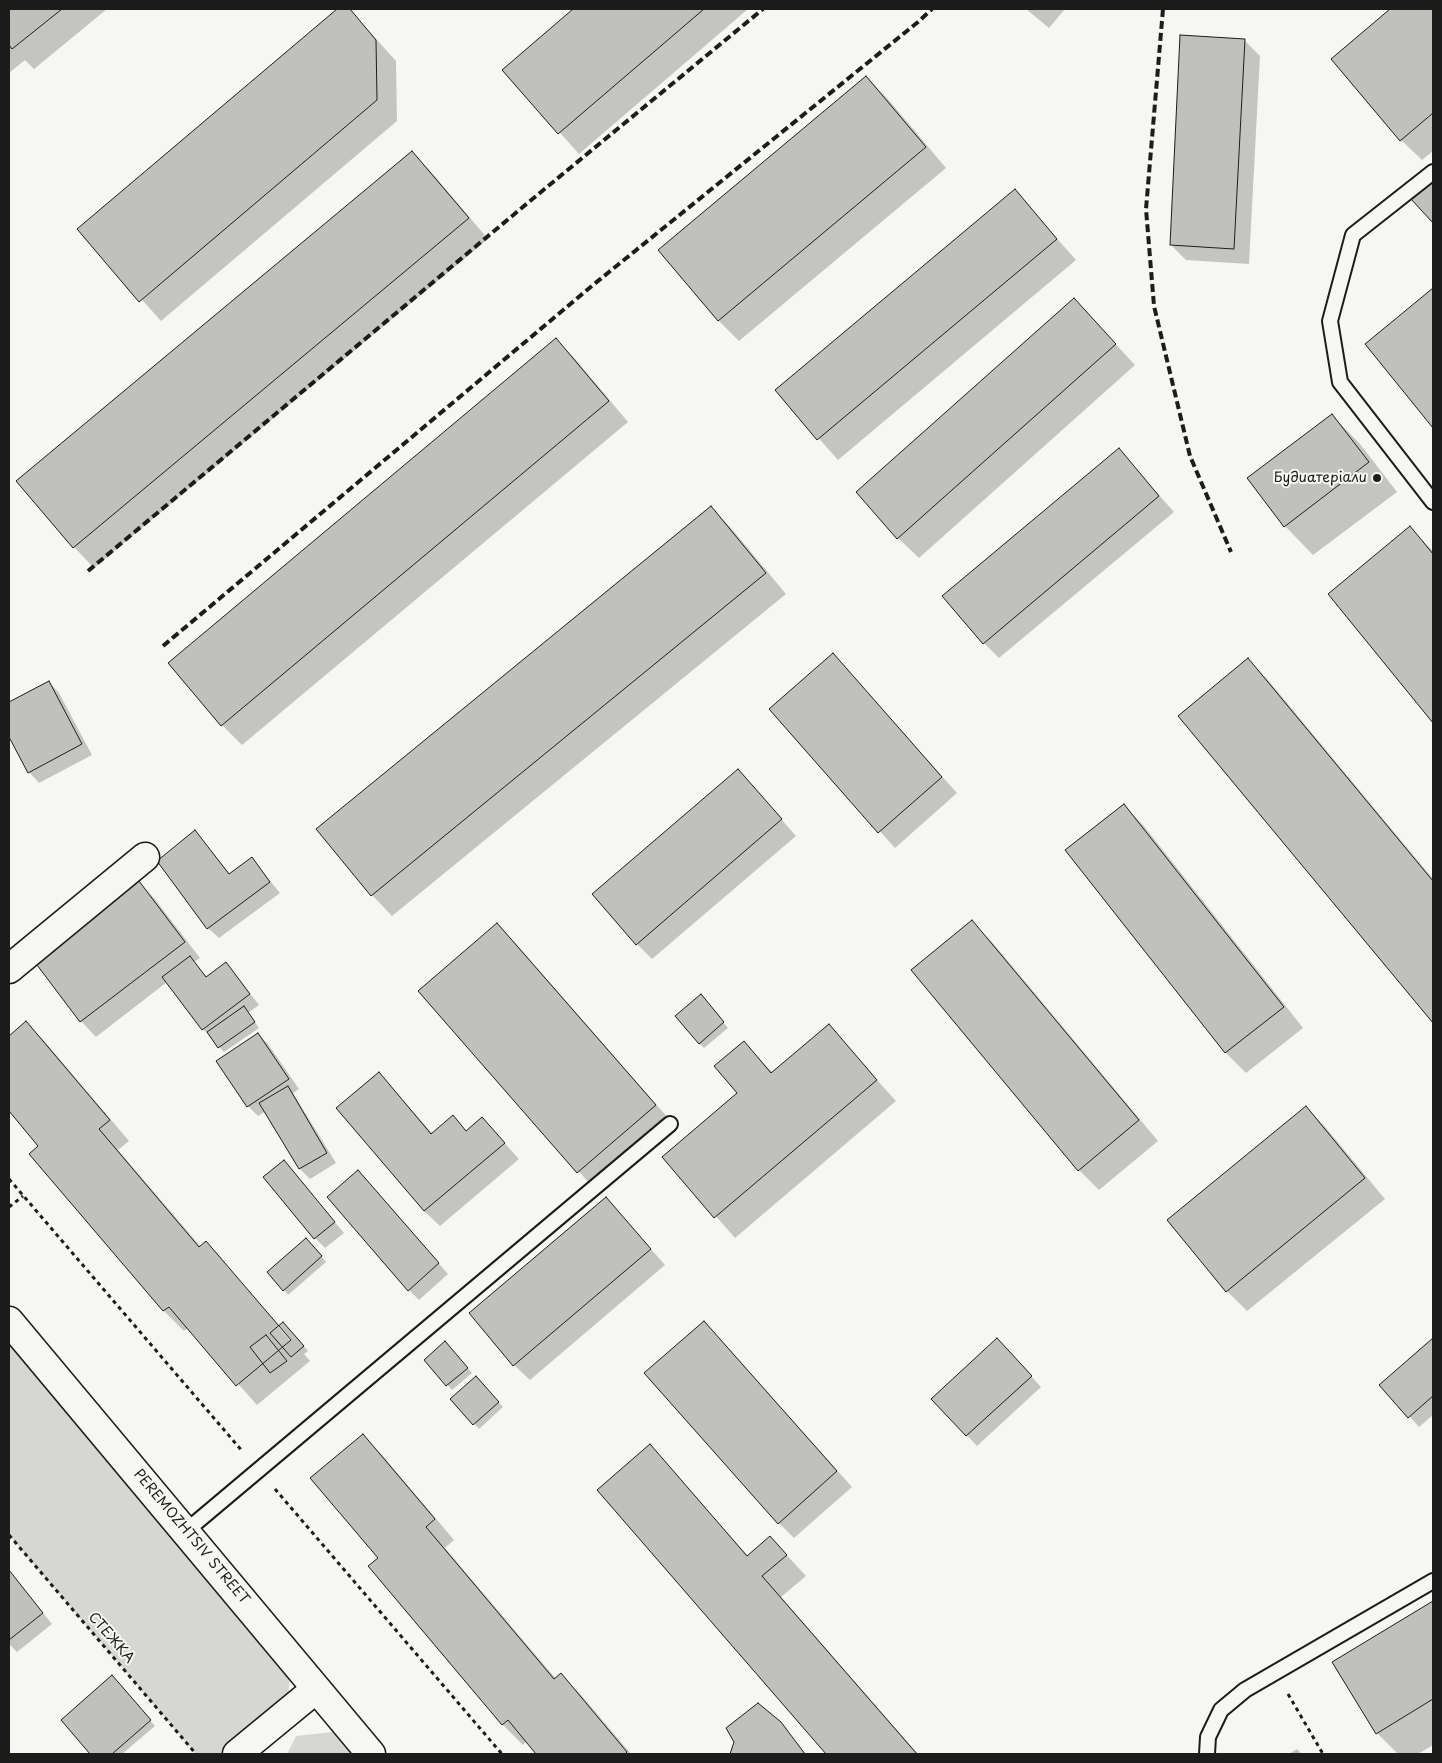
<!DOCTYPE html>
<meta charset="utf-8">
<style>
body{margin:0}
#map{position:relative;width:1442px;height:1763px;overflow:hidden;background:#f6f6f2;font-family:"Playpen Sans",sans-serif}
canvas{display:block}
.frame{position:absolute;inset:0;border:10px solid #1c1c1c;pointer-events:none}
</style>
<div id="map">
<canvas width="1442" height="1763"></canvas>
<div class="frame"></div>
</div>
<script>
const g = document.querySelector('canvas').getContext('2d');
g.lineJoin = 'round';
function paint(path, color) {
  g.fillStyle = color;
  g.fill(path, 'evenodd');
}
function shape(rows) {
  const path = new Path2D();
  for (const r of rows) {
    path.moveTo(r[0], r[1]);
    for (let i = 2; i < r.length; i += 2) path.lineTo(r[i], r[i + 1]);
  }
  return path;
}
function stroke(path, color, width, dash) {
  g.strokeStyle = color;
  g.lineWidth = width;
  g.lineCap = dash ? 'butt' : 'round';
  g.setLineDash(dash || []);
  g.stroke(path);
}
function label(font, color, halo, rows, align = 'center') {
  g.font = font + ' "Playpen Sans",sans-serif';
  g.lineWidth = 4;
  g.setLineDash([]);
  g.textBaseline = 'middle';
  g.strokeStyle = halo;
  g.fillStyle = color;
  for (const [text, x, y, turn = 0] of rows) {
    g.save();
    g.translate(x, y);
    g.rotate((+turn || 0) * Math.PI / 180);
    g.textAlign = isNaN(turn) ? turn : align;
    if (halo) g.strokeText(text, 0, 0);
    g.fillText(text, 0, 0);
    g.restore();
  }
}
const green = shape([
 [9,1321,290,1657,288,1712,237,1754,196,1754,9,1535],
 [351,1730,371,1754,287,1754,296,1736]
]);
const shadow = shape([
 [9,9,107,9,34,69,25,60,9,73],
 [339,9,349,9,396,61,397,121,161,321,79,229],
 [574,9,748,9,579,154,504,70],
 [1026,9,1065,9,1049,28],
 [1392,9,1433,9,1433,151,1422,160,1401,140,1332,59],
 [1244,40,1260,56,1249,264,1186,260,1171,245],
 [866,77,887,98,946,168,739,341,718,320],
 [412,152,432,173,488,239,94,568,74,547,18,481],
 [1014,190,1076,260,838,460,776,390],
 [1433,290,1433,426,1366,344],
 [1074,299,1135,365,919,558,898,538],
 [556,339,576,360,628,422,242,745,222,725],
 [1332,415,1360,444,1397,492,1313,555,1285,526,1248,479],
 [1119,450,1174,512,999,658,984,643],
 [711,507,731,528,786,594,392,916,372,895,317,829],
 [1410,528,1433,551,1433,721,1329,594],
 [833,655,957,793,895,848,771,709],
 [1248,660,1268,680,1433,879,1433,1021,1180,716],
 [49,682,59,693,92,755,39,783,29,772,9,735,9,704],
 [738,770,796,836,652,959,637,944],
 [1124,806,1144,826,1303,1028,1246,1073,1226,1053,1067,851],
 [195,832,230,874,252,859,280,893,219,938,208,928],
 [139,883,154,898,200,958,194,962,207,977,226,963,259,1005,248,1013,259,1028,224,1052,203,1029,167,982,96,1037,81,1021],
 [971,922,992,942,1158,1141,1099,1190,1079,1170],
 [497,924,517,945,675,1126,598,1193,419,991],
 [706,1001,728,1028,704,1048,699,1043],
 [26,1023,46,1043,129,1141,118,1150,201,1247,206,1243,222,1258,220,1260,294,1345,288,1328,308,1351,304,1354,310,1361,257,1405,188,1328,184,1331,164,1311,31,1155,40,1146,9,1109,9,1038],
 [828,1026,896,1101,735,1238,664,1157,739,1093,744,1043,773,1073],
 [258,1034,268,1044,299,1089,293,1093,336,1163,310,1179,300,1169,266,1111,258,1116,248,1106],
 [379,1073,433,1134,453,1117,467,1131,482,1118,519,1159,440,1226,424,1211],
 [1306,1107,1326,1128,1385,1199,1247,1311,1227,1291],
 [284,1162,344,1233,325,1248,315,1238],
 [368,1182,448,1274,419,1300,409,1290],
 [606,1198,665,1265,530,1380,514,1365],
 [311,1244,326,1262,288,1295,284,1290],
 [719,1338,852,1487,794,1538,779,1523],
 [1433,1340,1433,1415,1419,1427,1381,1385],
 [450,1348,472,1373,452,1390,425,1360],
 [1007,1350,1041,1387,977,1446,933,1399],
 [476,1378,503,1407,479,1429,452,1399],
 [363,1436,383,1456,454,1540,445,1548,556,1679,561,1675,581,1695,631,1754,538,1754,527,1741,523,1745,503,1725,370,1566,380,1559],
 [650,1446,748,1556,770,1537,806,1576,781,1597,918,1754,828,1754,598,1490],
 [9,1571,52,1624,17,1652,9,1644],
 [1433,1603,1433,1745,1418,1754,1398,1754,1377,1733,1334,1662],
 [117,1682,155,1726,122,1754,92,1754,62,1720],
 [780,1723,806,1754,732,1754],
 [1297,1749,1302,1754,1289,1754]
]);
const building = shape([
 [9,9,62,9,12,49,9,45,9,9],
 [337,9,350,9,376,40,377,100,139,302,77,229,337,9],
 [573,9,704,9,558,134,502,70,573,9],
 [1390,9,1433,9,1433,113,1400,141,1331,59,1390,9],
 [1180,35,1245,39,1234,249,1170,245,1180,35],
 [866,76,926,147,718,321,658,250,866,76],
 [412,151,469,218,73,548,16,481,412,151],
 [1433,179,1433,223,1411,199,1433,179],
 [1015,189,1057,239,817,440,775,390,1015,189],
 [1433,288,1433,428,1365,344,1433,288],
 [1074,298,1116,344,897,539,856,492,1074,298],
 [556,338,609,401,221,726,168,663,556,338],
 [1332,414,1369,462,1284,527,1247,478,1332,414],
 [1119,448,1159,496,983,644,942,596,1119,448],
 [711,506,766,573,371,896,316,829,711,506],
 [1410,526,1433,554,1433,723,1328,594,1410,526],
 [833,653,942,777,878,833,769,709,833,653],
 [1248,658,1433,881,1433,1023,1178,716,1248,658],
 [49,681,82,744,28,773,9,737,9,702,49,681],
 [738,769,782,819,636,945,592,894,738,769],
 [1124,804,1284,1007,1225,1053,1065,850,1124,804],
 [195,830,229,874,252,857,270,882,207,929,157,861,195,830],
 [139,881,185,942,80,1022,34,961,139,881],
 [972,920,1139,1120,1078,1171,911,970,972,920],
 [497,923,656,1105,577,1173,418,991,497,923],
 [190,956,206,977,226,962,250,994,202,1030,162,977,190,956],
 [701,994,724,1022,699,1044,675,1016,701,994],
 [244,1006,255,1022,218,1048,207,1032,244,1006],
 [26,1021,110,1120,99,1129,199,1247,206,1241,291,1340,236,1386,169,1307,163,1311,29,1154,38,1146,9,1111,9,1036,26,1021],
 [829,1024,877,1080,714,1218,662,1157,737,1093,714,1066,744,1041,771,1073,829,1024],
 [258,1033,289,1079,247,1107,216,1061,258,1033],
 [379,1072,431,1134,453,1115,466,1131,482,1117,505,1143,424,1211,336,1108,379,1072],
 [288,1086,327,1153,299,1169,259,1103,288,1086],
 [1306,1106,1365,1178,1226,1292,1167,1220,1306,1106],
 [284,1160,335,1222,314,1239,263,1177,284,1160],
 [358,1170,439,1263,408,1291,327,1197,358,1170],
 [606,1197,651,1249,513,1366,469,1313,606,1197],
 [306,1238,322,1256,283,1291,267,1272,306,1238],
 [704,1321,837,1471,778,1524,644,1373,704,1321],
 [283,1322,304,1346,291,1357,270,1333,283,1322],
 [266,1335,287,1361,270,1373,250,1347,266,1335],
 [997,1338,1032,1376,966,1436,931,1399,997,1338],
 [1433,1338,1433,1396,1408,1418,1379,1385,1433,1338],
 [445,1341,468,1368,446,1386,424,1360,445,1341],
 [476,1376,499,1402,473,1425,450,1399,476,1376],
 [363,1434,435,1519,426,1527,554,1679,561,1673,627,1752,625,1754,536,1754,508,1720,502,1725,368,1566,378,1558,310,1478,363,1434],
 [650,1444,747,1556,770,1536,787,1555,762,1576,917,1754,826,1754,597,1490,650,1444],
 [9,1570,43,1613,9,1640,9,1570],
 [1433,1601,1433,1699,1376,1734,1332,1662,1433,1601],
 [112,1675,151,1720,112,1754,90,1754,61,1720,112,1675],
 [758,1703,781,1722,805,1754,730,1754,734,1742,726,1728,758,1703]
]);
const path = shape([
 [9,1179,243,1452],
 [9,1207,23,1196],
 [275,1489,502,1754],
 [9,1535,196,1754],
 [1288,1694,1323,1754]
]);
const service = shape([
 [1433,172,1353,235,1330,321,1340,382,1433,502],
 [186,1531,670,1124],
 [1207,1754,1208,1737,1221,1710,1245,1690,1433,1581]
]);
const minor = shape([
 [9,969,145,857],
 [237,1754,316,1689]
]);
const tertiary = shape([
 [9,1321,371,1754]
]);
const rail = shape([
 [1163,9,1146,209,1154,306,1190,456,1231,552],
 [88,571,524,206,763,9],
 [163,646,593,285,918,22,932,9]
]);
const markers = [
 [1377,478,5,"#1c1c1c"]
];
const poiNames = [
 ["Будиатеріали",1367,478]
];
const streetNames = [
 ["PEREMOZHTSIV STREET",191,1537,50],
 ["СТЕЖКА",111,1638,49]
];
paint(green, '#d6d6d2');
paint(shadow, '#0003');
paint(building, '#c0c0bd');
stroke(building, '#1c1c1c', 1);
stroke(service, '#1c1c1c', 18);
stroke(minor, '#1c1c1c', 31);
stroke(tertiary, '#1c1c1c', 31);
stroke(path, '#1c1c1c', 3, [4, 4]);
stroke(service, '#f6f6f2', 14);
stroke(minor, '#f6f6f2', 28);
stroke(tertiary, '#f6f6f2', 28);
stroke(rail, '#1c1c1c', 4, [8, 4]);
for (const [x, y, r, color] of markers) {
  const dot = new Path2D();
  dot.arc(x, y, r, 0, 2 * Math.PI);
  g.fillStyle = color;
  g.fill(dot);
  stroke(dot, '#f6f6f2', 2);
}
label('14px', '#1c1c1c', '#f6f6f2', poiNames, 'right');
label('14px', '#1c1c1c', '#f6f6f2', streetNames);
</script>
